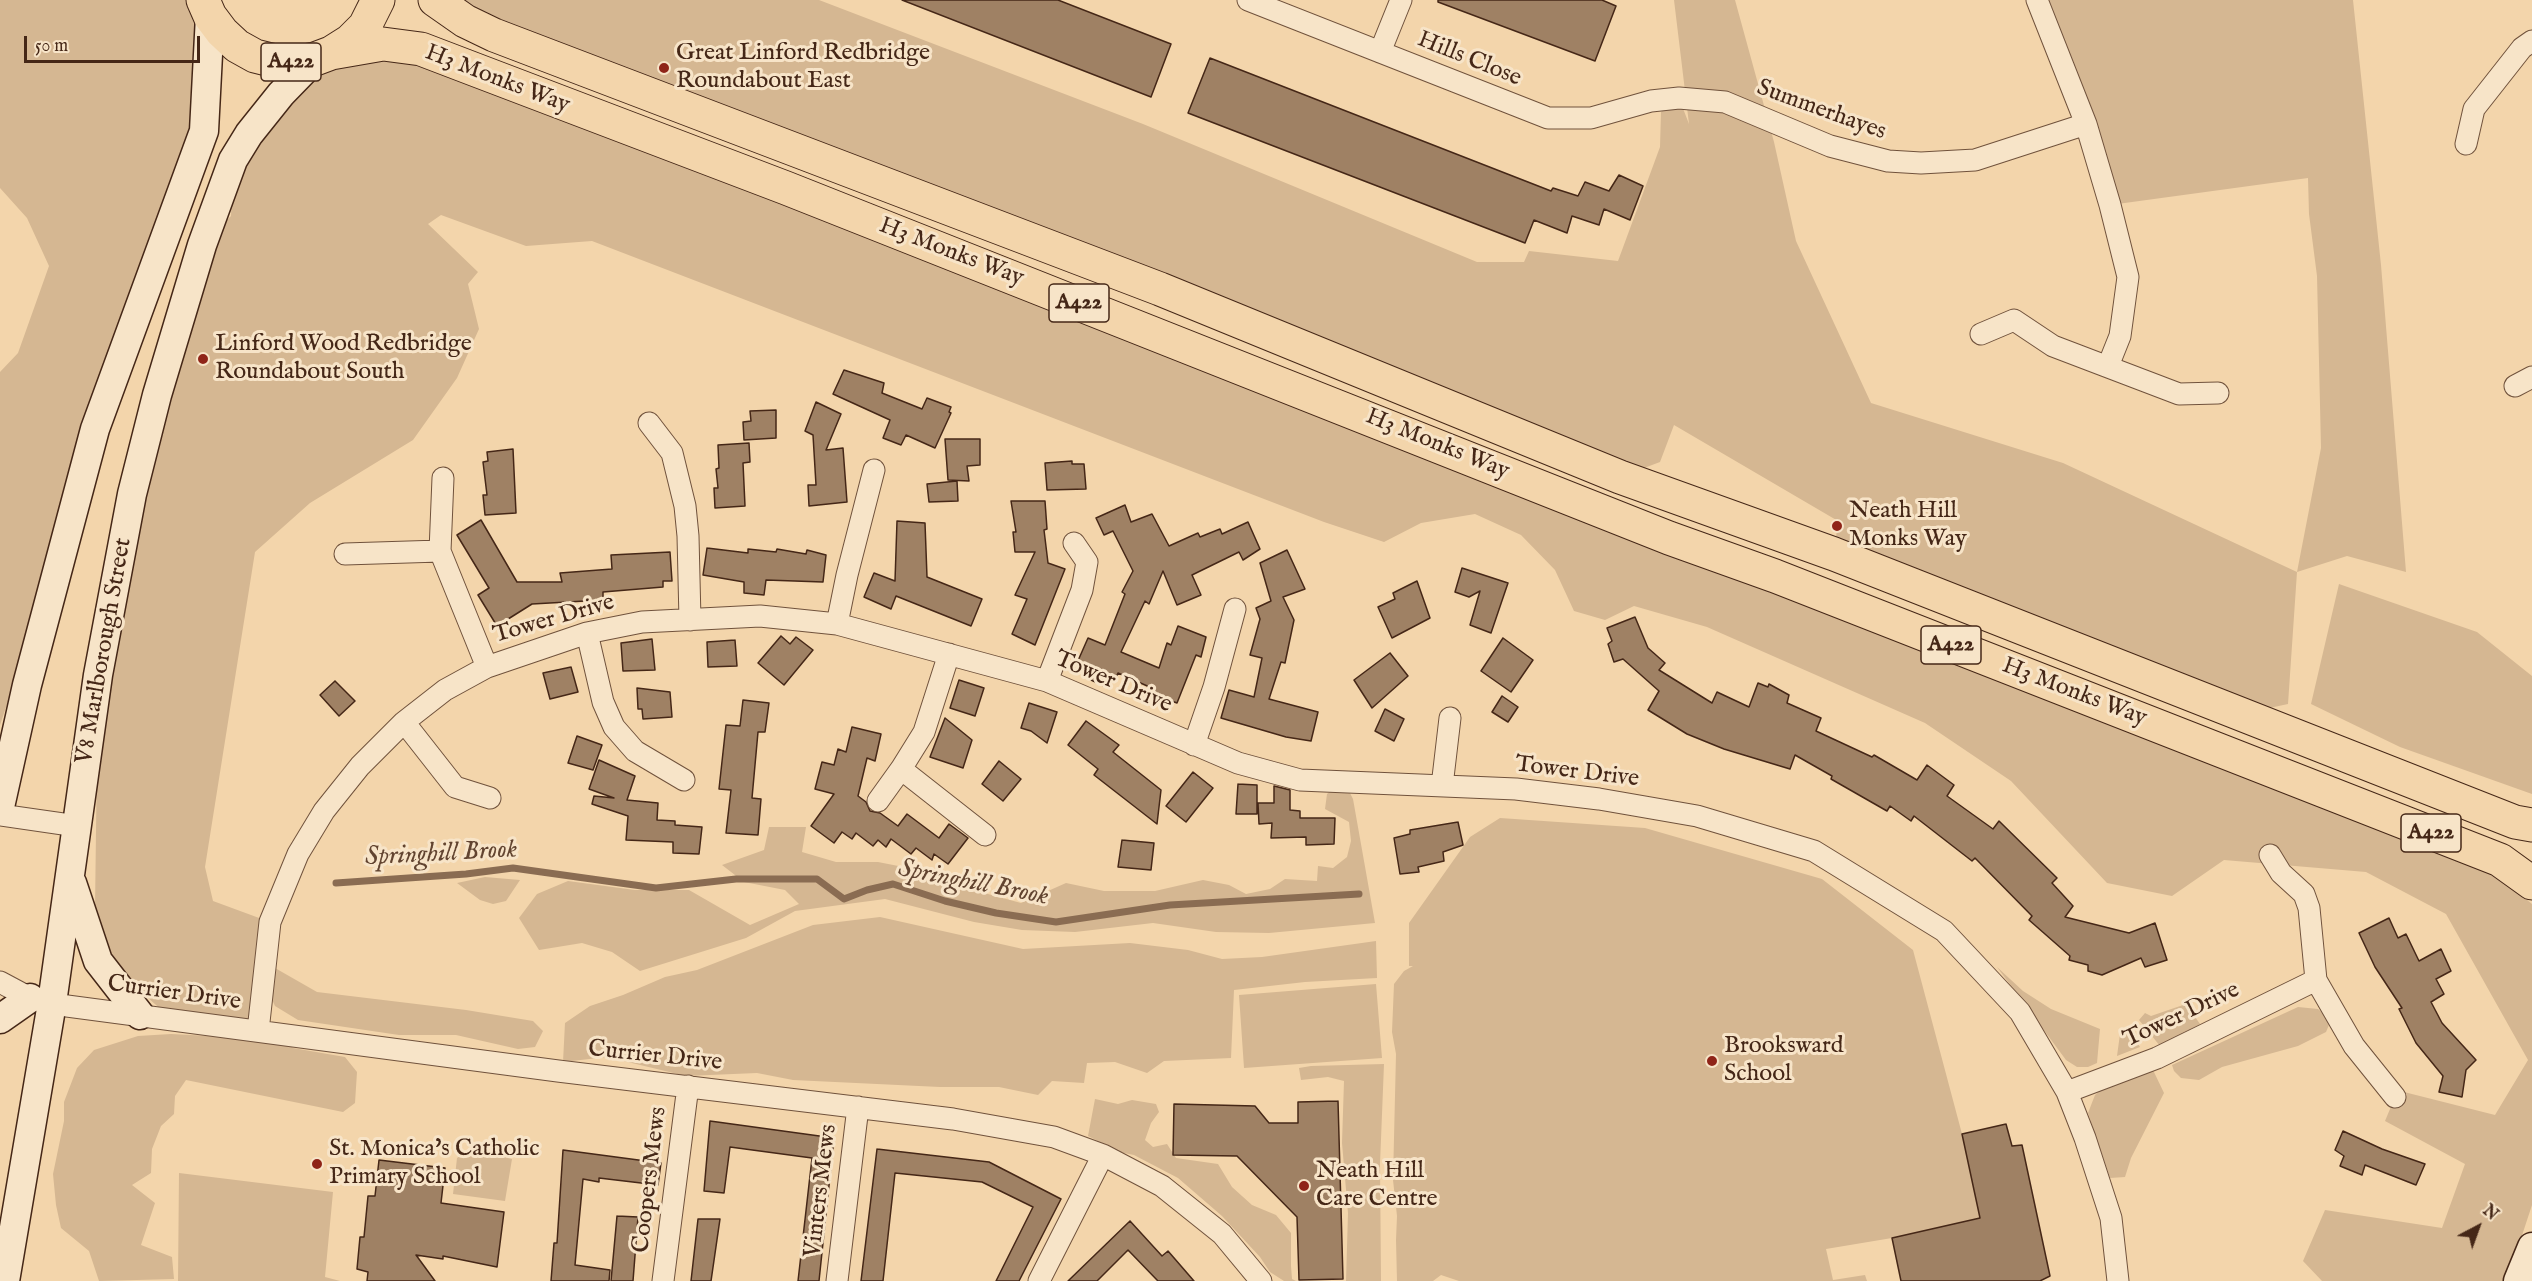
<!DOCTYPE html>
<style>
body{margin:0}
#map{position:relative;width:2532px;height:1281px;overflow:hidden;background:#f3d5ab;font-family:"IM FELL English",serif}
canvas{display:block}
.north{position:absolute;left:2448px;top:1197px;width:60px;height:60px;-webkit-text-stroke:4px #f7e4c8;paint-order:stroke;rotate:41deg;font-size:16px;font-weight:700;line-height:24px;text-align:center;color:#452717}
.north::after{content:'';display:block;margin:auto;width:21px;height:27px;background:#452717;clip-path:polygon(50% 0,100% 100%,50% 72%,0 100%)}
.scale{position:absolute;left:24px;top:36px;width:176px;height:27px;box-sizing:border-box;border:3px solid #452717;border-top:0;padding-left:8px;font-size:18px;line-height:21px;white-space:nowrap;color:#452717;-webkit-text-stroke:4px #f7e4c8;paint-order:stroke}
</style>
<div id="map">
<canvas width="2532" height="1281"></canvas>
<div class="north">N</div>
<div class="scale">50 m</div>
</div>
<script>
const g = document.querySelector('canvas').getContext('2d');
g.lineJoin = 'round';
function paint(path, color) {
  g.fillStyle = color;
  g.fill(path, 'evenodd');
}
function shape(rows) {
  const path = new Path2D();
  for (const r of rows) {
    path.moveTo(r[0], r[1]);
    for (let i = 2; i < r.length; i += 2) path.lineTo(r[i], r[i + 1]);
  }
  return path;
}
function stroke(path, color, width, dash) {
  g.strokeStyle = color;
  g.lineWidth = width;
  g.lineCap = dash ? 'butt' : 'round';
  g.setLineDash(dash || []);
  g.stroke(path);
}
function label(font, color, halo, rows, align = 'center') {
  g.font = font + ' "IM FELL English",serif';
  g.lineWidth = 6;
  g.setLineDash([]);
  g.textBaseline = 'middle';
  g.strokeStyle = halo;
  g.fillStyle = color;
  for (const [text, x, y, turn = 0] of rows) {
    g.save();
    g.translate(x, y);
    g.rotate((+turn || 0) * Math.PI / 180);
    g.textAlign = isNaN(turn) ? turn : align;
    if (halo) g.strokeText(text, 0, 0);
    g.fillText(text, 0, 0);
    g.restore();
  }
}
const green = shape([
 [0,0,203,0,206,113,0,725,0,372,18,353,49,266,27,218,0,188],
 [435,0,819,0,1143,124,1477,262,1524,262,1529,251,1618,261,1660,147,1661,112,1679,98,1689,124,1674,0,1735,0,1774,142,1796,241,1871,403,2063,463,2297,572,2321,448,2317,276,2309,214,2308,178,2110,205,2037,0,2353,0,2381,265,2406,572,2347,556,2297,572,2288,704,2241,714,1834,554,1838,521,1674,425,1660,462,1620,477],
 [383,44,1775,576,2501,878,2532,904,2532,1205,2507,1281,2322,1281,2303,1261,2325,1210,2442,1228,2465,1164,2385,1121,2395,1097,2404,1092,2495,1115,2528,1060,2446,914,2366,872,2224,860,2172,896,2107,883,2011,781,1925,723,1707,627,1634,606,1605,620,1574,611,1555,570,1521,535,1475,514,1421,523,1384,542,1324,522,592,241,526,246,441,215,428,224,478,272,468,284,479,329,457,378,413,440,310,503,255,552,205,867,213,901,270,922,258,1031,172,1019,115,969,95,909,98,675,202,245,231,216,233,160,315,59],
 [2339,584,2477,632,2532,676,2532,794,2400,747,2311,704],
 [1335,787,1348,789,1353,799,1375,923,1269,933,1216,932,1153,923,1075,932,1022,930,974,922,885,899,795,911,746,938,640,971,612,952,582,943,539,950,519,918,537,894,568,881,635,890,689,890,750,925,799,904,785,890,744,882,722,865,764,850,769,827,806,827,802,852,836,862,878,862,954,877,988,894,1021,903,1066,883,1104,891,1155,891,1203,880,1229,885,1246,894,1270,889,1285,879,1317,881,1318,866,1333,868,1347,857,1351,841,1349,822,1325,809,1327,794],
 [1500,818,1645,828,1822,879,1913,950,1962,1134,1980,1218,1892,1238,1826,1249,1833,1280,1865,1275,1867,1281,1459,1281,1441,1275,1433,1281,1397,1281,1396,1240,1397,1216,1393,1180,1396,1054,1392,1032,1394,984,1404,971,1413,966,1409,966,1409,923,1470,837],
 [485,877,520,880,506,901,493,904,480,900,457,883],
 [880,917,1023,949,1130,943,1188,950,1222,959,1262,957,1376,941,1377,978,1305,982,1234,990,1231,1058,1164,1061,1147,1073,1115,1062,1087,1063,1084,1083,1052,1081,1038,1095,999,1087,940,1087,793,1080,757,1073,686,1076,607,1057,563,1062,565,1023,590,1006,623,995,665,977,697,970,813,925],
 [1997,967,2023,991,2051,1009,2100,1029,2097,1063,2088,1067,2077,1067,2066,1060],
 [275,968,317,992,466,1010,533,1021,543,1031,535,1047,518,1049,456,1035,399,1035,298,1020,275,1006,269,993],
 [1376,984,1382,1058,1244,1068,1239,995],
 [2186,1004,2200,1024,2160,1046,2139,1020,2145,1013,2151,1016],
 [2298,1007,2318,1009,2331,1020,2326,1032,2298,1046,2222,1067,2199,1080,2181,1078,2174,1071,2172,1065],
 [171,1034,288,1040,293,1048,345,1057,357,1072,355,1103,343,1112,186,1080,175,1096,174,1114,161,1126,152,1149,151,1173,132,1185,155,1203,141,1245,172,1257,174,1279,99,1281,89,1251,61,1228,56,1205,53,1174,64,1121,64,1102,77,1068,94,1050,138,1036],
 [2120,1034,2131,1034,2140,1047,2117,1056],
 [1384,1064,1380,1164,1381,1281,1346,1281,1348,1213,1342,1143,1344,1081,1328,1077,1301,1080,1299,1068,1311,1066],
 [2153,1070,2164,1093,2131,1158,2125,1177,2110,1178,2088,1113,2095,1095,2108,1084],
 [1095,1099,1118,1104,1132,1100,1156,1104,1159,1112,1151,1123,1145,1140,1153,1147,1167,1144,1176,1158,1218,1164,1232,1187,1252,1205,1276,1215,1291,1233,1291,1266,1292,1279,1296,1281,1284,1281,1270,1272,1260,1257,1222,1216,1178,1178,1134,1155,1119,1152,1088,1136],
 [470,1149,512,1159,505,1201,453,1194,457,1158],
 [179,1173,333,1192,325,1277,340,1281,178,1281]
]);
const stream = shape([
 [336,883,466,874,513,868,656,888,736,879,817,879,844,899,867,890,893,884,945,901,996,913,1056,922,1170,905,1359,894]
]);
const building = shape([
 [902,0,1058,0,1171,44,1151,97,902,0],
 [1438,0,1602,0,1616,6,1595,61,1438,2,1438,0],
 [1210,58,1551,191,1553,188,1578,196,1585,182,1609,191,1619,175,1643,186,1630,220,1604,209,1599,225,1572,216,1567,233,1534,220,1525,243,1188,113,1210,58],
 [844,370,884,383,882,393,922,409,927,398,951,407,949,412,951,413,935,448,906,435,901,445,883,438,890,420,833,394,844,370],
 [816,402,841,414,826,450,843,448,847,502,809,506,808,485,816,485,813,435,805,431,816,402],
 [776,410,776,438,744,440,743,422,751,421,750,411,776,410],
 [945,439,980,439,980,465,967,466,969,481,948,480,945,439],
 [749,443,750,462,743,463,745,506,715,508,714,488,718,488,716,469,719,468,718,445,749,443],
 [513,449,516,513,485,515,483,495,487,495,483,462,488,461,487,452,513,449],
 [1072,461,1072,464,1084,464,1086,489,1047,490,1045,463,1072,461],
 [957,481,958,501,929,502,927,484,957,481],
 [1011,501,1045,501,1047,529,1044,530,1048,563,1065,569,1035,645,1012,634,1027,599,1015,595,1035,552,1015,552,1013,532,1016,532,1011,501],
 [1125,505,1131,522,1152,514,1169,546,1198,533,1200,537,1220,529,1222,534,1248,522,1260,549,1243,560,1239,552,1192,575,1201,595,1177,605,1163,571,1149,604,1145,601,1121,652,1159,668,1167,643,1171,645,1178,626,1206,637,1201,657,1196,655,1177,703,1152,694,1154,689,1118,673,1115,680,1108,678,1104,686,1091,680,1095,672,1077,663,1088,638,1105,645,1125,594,1122,592,1133,571,1113,531,1104,535,1096,518,1125,505],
 [481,520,517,582,562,582,560,573,612,569,611,555,670,552,672,581,663,581,663,587,603,592,603,600,532,604,497,626,478,595,489,588,457,535,481,520],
 [897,521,925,523,927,577,982,599,971,626,896,596,891,609,864,597,874,573,895,581,897,521],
 [707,548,748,553,748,549,776,552,777,549,806,554,807,550,826,555,823,582,766,580,764,595,744,593,744,582,703,575,707,548],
 [1287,550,1305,589,1283,597,1294,620,1285,663,1281,662,1269,699,1318,712,1311,741,1286,737,1221,718,1229,690,1254,697,1262,658,1250,655,1260,619,1256,608,1271,601,1260,563,1287,550],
 [1462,568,1508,583,1491,633,1470,625,1480,591,1469,597,1455,592,1462,568],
 [1417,581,1430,618,1392,638,1378,607,1395,599,1393,593,1417,581],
 [1635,617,1648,648,1665,663,1659,670,1712,703,1717,692,1749,707,1758,683,1768,687,1769,684,1789,695,1787,703,1821,718,1816,731,1872,757,1874,755,1917,780,1927,765,1954,785,1947,796,1993,829,1999,821,2057,878,2052,883,2073,906,2065,917,2129,933,2155,923,2167,960,2145,967,2141,958,2102,975,2088,971,2088,965,2069,960,2070,956,2029,920,2032,916,1975,858,1972,861,1914,816,1911,821,1890,806,1887,811,1831,779,1832,776,1795,755,1790,769,1724,749,1687,734,1648,710,1659,691,1623,659,1614,662,1608,644,1612,641,1607,628,1635,617],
 [781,636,790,644,796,637,813,650,784,685,758,663,781,636],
 [1503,638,1533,660,1511,692,1481,671,1503,638],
 [652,639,655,670,623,671,621,643,652,639],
 [735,640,737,666,708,667,707,642,735,640],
 [1390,653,1408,676,1372,708,1354,680,1390,653],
 [571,667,578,692,550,699,543,673,571,667],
 [959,680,984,688,975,716,950,708,959,680],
 [335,681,355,701,339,716,320,695,335,681],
 [637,688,670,692,672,717,643,719,642,709,638,709,637,688],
 [1502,696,1518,707,1508,722,1492,712,1502,696],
 [743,700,769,703,765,732,758,732,752,798,761,799,758,835,726,833,731,790,719,789,726,725,740,726,743,700],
 [1029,703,1057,712,1047,743,1031,731,1021,728,1029,703],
 [1385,709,1404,719,1394,741,1375,731,1385,709],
 [945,718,972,740,963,768,930,757,945,718],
 [1086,721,1119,745,1113,752,1161,790,1157,824,1094,775,1098,769,1068,745,1086,721],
 [852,727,881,734,875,761,867,758,858,796,866,802,870,811,880,813,898,826,907,814,939,838,949,824,968,838,948,864,934,854,932,860,916,848,911,854,891,839,886,847,878,840,873,846,856,833,852,839,842,832,834,843,811,826,834,794,815,789,822,762,834,765,838,749,846,752,852,727],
 [577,736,602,745,593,770,568,763,577,736],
 [599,760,635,776,627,800,658,803,657,820,675,821,675,825,702,827,699,854,673,853,673,842,626,840,628,816,592,804,594,796,614,798,589,789,599,760],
 [999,761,1021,779,1003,801,982,784,999,761],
 [1193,772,1213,788,1186,822,1166,806,1193,772],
 [1238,784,1257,785,1257,814,1236,814,1238,784],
 [1274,786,1290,790,1290,810,1300,811,1300,818,1335,818,1334,844,1306,845,1306,837,1271,838,1272,823,1259,824,1258,803,1274,803,1274,786],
 [1458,822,1463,845,1443,852,1444,861,1418,867,1419,872,1400,874,1394,838,1410,834,1410,830,1458,822],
 [1122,840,1154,843,1151,870,1118,867,1122,840],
 [2389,918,2398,938,2406,934,2419,961,2441,949,2451,971,2436,979,2444,994,2431,1002,2442,1023,2476,1060,2466,1070,2462,1097,2439,1092,2443,1076,2416,1043,2399,1009,2402,1008,2375,967,2359,933,2389,918],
 [1338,1101,1343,1279,1299,1280,1297,1217,1237,1156,1173,1155,1174,1104,1255,1106,1269,1123,1298,1123,1298,1102,1338,1101],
 [710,1121,834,1138,819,1281,798,1281,812,1158,730,1147,724,1193,704,1191,710,1121],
 [2006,1124,2012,1146,2022,1145,2050,1276,2040,1281,1901,1281,1892,1238,1980,1218,1962,1134,2006,1124],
 [2343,1131,2382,1149,2425,1164,2416,1185,2365,1165,2362,1175,2340,1166,2344,1156,2335,1150,2343,1131],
 [877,1149,989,1162,1061,1199,1019,1281,996,1281,1033,1207,982,1182,895,1173,883,1281,861,1281,877,1149],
 [563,1150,661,1163,658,1185,599,1178,599,1182,583,1179,575,1265,610,1270,609,1281,551,1281,554,1243,557,1243,563,1150],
 [379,1160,445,1168,441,1203,504,1212,497,1267,443,1256,443,1259,416,1255,435,1281,367,1281,368,1272,357,1269,360,1237,364,1237,368,1196,375,1196,379,1160],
 [617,1216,638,1217,633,1281,611,1281,617,1216],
 [698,1219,720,1219,711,1281,691,1281,698,1219],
 [1130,1221,1162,1256,1168,1251,1194,1281,1158,1281,1128,1250,1097,1281,1068,1281,1130,1221]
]);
const street = shape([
 [1248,0,1548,118,1591,118,1651,101,1679,98,1725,102,1830,146,1888,161,1921,163,1975,160,2086,124],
 [2037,0,2086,124,2110,205,2128,277,2120,336,2108,366],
 [1380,52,1401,0],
 [2466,144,2474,109,2522,48,2532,41],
 [1981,334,2014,320,2053,346,2179,394,2218,393],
 [2515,386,2532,377],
 [649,423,672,453,685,506,688,536,690,620],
 [440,551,443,478],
 [345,554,440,551,487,667],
 [837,624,847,575,874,470],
 [587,633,603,702,614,727,635,751,684,780],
 [1047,681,1082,590,1087,562,1074,543],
 [404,722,455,787,490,798],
 [1194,745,1214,687,1235,609],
 [901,769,985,835],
 [1442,786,1450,718],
 [878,801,901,769,924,732,949,654],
 [0,815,77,826],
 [2270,855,2281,873,2304,894,2309,908,2316,980,2354,1046,2395,1097],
 [0,982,30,998,67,1006,558,1071,953,1119,1054,1137,1103,1155,1162,1186,1222,1234,1261,1281],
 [258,1031,270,922,298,854,324,811,360,766,404,722,445,690,487,667,587,633,642,622,760,616,837,624,1047,681,1238,763,1300,780,1516,789,1599,799,1697,816,1814,851,1944,931,2020,1012,2067,1092,2085,1138,2111,1218,2118,1281],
 [2067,1092,2157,1058,2316,980],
 [663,1281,688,1086],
 [837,1281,858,1107],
 [1039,1281,1103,1155]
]);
const secondary = shape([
 [0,807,27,685,95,429,204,131,210,16],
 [72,883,98,961,140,1015],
 [0,1019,30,998],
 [5,1281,52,1003,98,675,132,494,157,395,202,245,233,160,249,134,281,94,315,59],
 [2518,1281,2532,1247]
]);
const primary = shape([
 [203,0,210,16,222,32,237,46,255,56,275,61,295,63,315,59,331,53,350,41,365,26,378,0],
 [435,0,465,21,494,35,1160,289,1620,477,1834,554,2515,822,2532,825],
 [331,53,383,44,421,49,476,70,786,188,1669,538,1775,576,2500,860,2532,883]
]);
const markers = [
 [664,68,6,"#8f2418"],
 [203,359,6,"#8f2418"],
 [1837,526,6,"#8f2418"],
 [1712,1061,6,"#8f2418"],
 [317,1164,6,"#8f2418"],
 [1304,1186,6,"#8f2418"]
];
const shields = [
 [291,62,60],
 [1079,303,60],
 [1951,645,60],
 [2431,833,60]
];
const shieldNames = [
 ["A422",291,62],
 ["A422",1079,303],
 ["A422",1951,645],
 ["A422",2431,833]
];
const poiNames = [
 ["Great Linford Redbridge",676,54],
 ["Roundabout East",676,82],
 ["Linford Wood Redbridge",215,345],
 ["Roundabout South",215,373],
 ["Neath Hill",1849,512],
 ["Monks Way",1849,540],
 ["Brooksward",1724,1047],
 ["School",1724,1075],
 ["St. Monica's Catholic",329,1150],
 ["Primary School",329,1178],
 ["Neath Hill",1316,1172],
 ["Care Centre",1316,1200]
];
const streetNames = [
 ["Hills Close",1469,60,22],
 ["H3 Monks Way",497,80,21],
 ["Summerhayes",1821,111,20],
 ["H3 Monks Way",951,253,21],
 ["H3 Monks Way",1437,445,22],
 ["Tower Drive",554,620,-16],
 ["V8 Marlborough Street",105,651,-80],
 ["Tower Drive",1113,683,23],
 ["H3 Monks Way",2074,693,21],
 ["Tower Drive",1577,773,7],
 ["Currier Drive",174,994,8],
 ["Tower Drive",2182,1016,-25],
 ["Currier Drive",655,1057,6],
 ["Coopers Mews",651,1180,-83],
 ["Vinters Mews",822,1191,-83]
];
const waterNames = [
 ["Springhill Brook",441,855,-3],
 ["Springhill Brook",973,884,11]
];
paint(green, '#d5b792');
stroke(stream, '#8a6c52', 7);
paint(building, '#9f8164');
stroke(building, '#452717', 1.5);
stroke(street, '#70523c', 23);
stroke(secondary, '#452717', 31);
stroke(primary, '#452717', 35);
stroke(street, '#f7e4c8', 21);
stroke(secondary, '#f7e4c8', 28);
stroke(primary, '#f3d5ab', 33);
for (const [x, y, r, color] of markers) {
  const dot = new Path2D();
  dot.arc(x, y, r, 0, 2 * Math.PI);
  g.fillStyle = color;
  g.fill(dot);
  stroke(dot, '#f7e4c8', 2);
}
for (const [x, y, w] of shields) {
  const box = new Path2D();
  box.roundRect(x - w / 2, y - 19, w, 38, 4.5);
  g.fillStyle = '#f7e4c8';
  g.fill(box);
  stroke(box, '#452717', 1.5);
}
label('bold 22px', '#452717', null, shieldNames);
label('24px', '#452717', '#f7e4c8', poiNames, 'left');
label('24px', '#452717', '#f7e4c8', streetNames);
label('italic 26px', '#624430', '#f7e4c8', waterNames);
</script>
